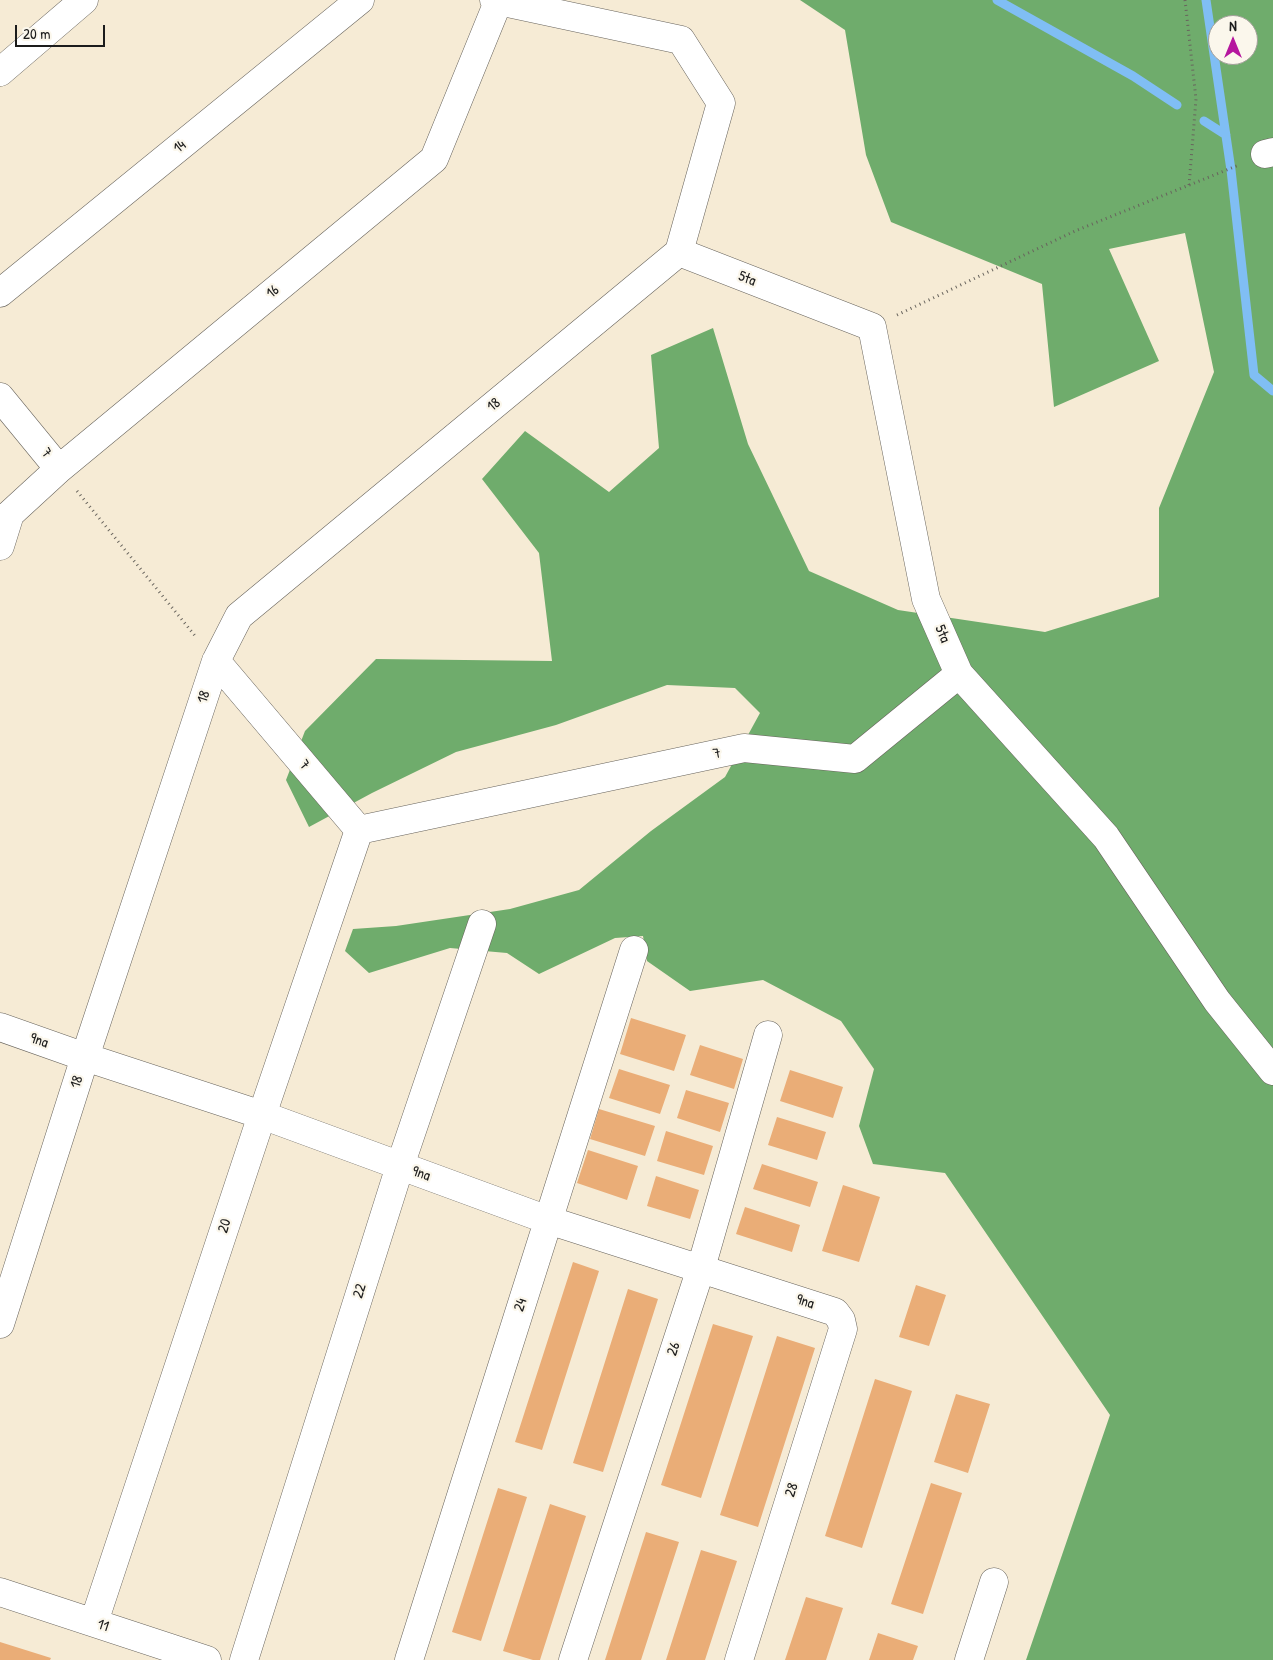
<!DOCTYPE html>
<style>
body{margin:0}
#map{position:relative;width:1273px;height:1660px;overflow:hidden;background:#f6ebd5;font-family:"Patrick Hand",sans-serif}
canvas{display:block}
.north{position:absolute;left:1208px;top:15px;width:50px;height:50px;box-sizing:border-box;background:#fbf7ec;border:1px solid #a29f99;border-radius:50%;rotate:0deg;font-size:14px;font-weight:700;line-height:20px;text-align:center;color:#1c1c1c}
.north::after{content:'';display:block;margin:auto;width:18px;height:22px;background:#b5179e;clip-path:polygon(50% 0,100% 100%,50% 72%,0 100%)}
.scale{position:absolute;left:15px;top:25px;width:90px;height:22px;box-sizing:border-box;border:2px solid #1c1c1c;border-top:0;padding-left:6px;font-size:15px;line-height:18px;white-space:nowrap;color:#1c1c1c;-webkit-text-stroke:4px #fbf7ec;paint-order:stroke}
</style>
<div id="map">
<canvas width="1273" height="1660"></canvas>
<div class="north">N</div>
<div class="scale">20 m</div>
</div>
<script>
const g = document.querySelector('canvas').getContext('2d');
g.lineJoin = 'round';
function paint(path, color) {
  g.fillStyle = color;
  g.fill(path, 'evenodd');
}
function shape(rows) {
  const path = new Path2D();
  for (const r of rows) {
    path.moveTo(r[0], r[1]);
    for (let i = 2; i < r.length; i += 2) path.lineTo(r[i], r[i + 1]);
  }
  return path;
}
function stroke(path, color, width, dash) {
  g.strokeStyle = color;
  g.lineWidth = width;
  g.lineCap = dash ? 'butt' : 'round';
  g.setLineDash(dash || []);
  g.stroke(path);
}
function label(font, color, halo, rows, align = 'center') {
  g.font = font + ' "Patrick Hand",sans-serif';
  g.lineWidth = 4.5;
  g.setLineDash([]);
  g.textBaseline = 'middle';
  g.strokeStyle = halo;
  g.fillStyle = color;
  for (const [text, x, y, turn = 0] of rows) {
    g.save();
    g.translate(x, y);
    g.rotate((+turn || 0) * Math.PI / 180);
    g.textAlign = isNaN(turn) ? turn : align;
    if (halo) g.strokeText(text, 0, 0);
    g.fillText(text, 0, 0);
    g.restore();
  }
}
const forest = shape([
 [800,0,1273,0,1273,1660,1026,1660,1110,1415,945,1173,873,1164,859,1126,874,1069,841,1021,763,980,690,991,647,961,643,936,615,938,539,974,507,953,450,948,369,973,345,951,353,929,396,926,510,909,579,890,651,831,725,777,760,713,735,688,667,685,556,725,456,752,372,793,309,827,286,780,305,731,376,659,552,661,539,553,482,479,525,431,609,492,659,448,651,355,713,328,748,444,809,571,898,610,1045,632,1159,597,1159,508,1214,372,1185,233,1109,249,1159,361,1054,407,1042,284,891,222,866,155,845,30],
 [1218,25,1248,25,1248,55,1218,55]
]);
const stream = shape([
 [997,0,1133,76,1177,105],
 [1206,0,1231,170,1254,375,1273,391],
 [1204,121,1226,135]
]);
const building = shape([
 [631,1018,686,1035,674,1071,620,1054],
 [700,1045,743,1059,734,1089,690,1075],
 [619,1069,670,1085,660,1114,609,1098],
 [790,1070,843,1087,833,1118,780,1101],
 [686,1090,729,1103,720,1132,677,1118],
 [599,1109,655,1126,645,1156,590,1139],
 [777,1117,826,1132,817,1160,768,1145],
 [666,1131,713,1146,704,1175,657,1161],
 [588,1150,638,1166,627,1200,577,1183],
 [762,1164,818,1182,810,1207,753,1189],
 [656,1176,699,1190,690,1219,647,1206],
 [843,1185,880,1197,859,1262,822,1251],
 [745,1207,800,1225,792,1252,736,1234],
 [573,1262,599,1271,542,1450,515,1442],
 [916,1285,946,1295,929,1346,899,1337],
 [628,1289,658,1299,603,1472,573,1463],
 [713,1324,753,1336,701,1498,661,1485],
 [777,1336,815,1348,758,1527,720,1515],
 [875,1379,912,1391,862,1548,825,1536],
 [956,1394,990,1404,968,1473,934,1462],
 [931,1483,962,1493,923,1614,891,1604],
 [498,1488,527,1497,481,1641,452,1632],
 [550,1504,586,1516,540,1660,533,1660,503,1651],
 [646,1532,679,1542,641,1660,605,1660],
 [701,1550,737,1561,705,1660,666,1660],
 [806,1597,843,1608,826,1660,785,1660],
 [878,1633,918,1646,913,1660,869,1660],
 [0,1642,51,1658,50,1660,0,1660]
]);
const path = shape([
 [1185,0,1196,99,1189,186],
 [897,315,1075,231,1239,165],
 [77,491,196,637]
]);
const minor = shape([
 [494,0,681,40,721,103,679,252],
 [0,72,84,0],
 [1265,154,1273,152],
 [679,252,872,327,926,599,959,674,1106,837,1217,1001,1273,1071],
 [0,293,360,0],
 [0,397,59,469],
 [0,546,10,514,59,469,434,159,498,2],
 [216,661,359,830],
 [359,830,744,748,855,759,959,674],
 [0,1027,85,1057,262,1115,548,1220,835,1312,841,1320,843,1329,739,1660],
 [0,1324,85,1057,216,661,239,616,679,252],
 [0,1592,207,1660],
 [94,1622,262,1115,359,830],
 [244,1660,400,1166,482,924],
 [409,1660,634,950],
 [573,1660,701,1268,768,1035],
 [969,1660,994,1582]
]);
const streetNames = [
 ["14",180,147,-39],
 ["5ta",747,279,21],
 ["16",273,292,-40],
 ["18",494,405,-40],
 ["7",46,453,51],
 ["5ta",942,634,67],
 ["18",204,697,-72],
 ["7",717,754,-12],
 ["7",304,765,50],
 ["9na",39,1041,19],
 ["18",77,1082,-72],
 ["9na",421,1174,20],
 ["20",225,1226,-72],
 ["22",360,1291,-72],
 ["9na",805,1302,18],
 ["24",521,1305,-72],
 ["26",674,1349,-72],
 ["28",792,1490,-73],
 ["11",103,1626,18]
];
paint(forest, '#6fac6c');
stroke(stream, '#80bef4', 9);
paint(building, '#eaad77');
stroke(minor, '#68645d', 29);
stroke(path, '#68645d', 3, [1, 4]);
stroke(minor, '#fff', 28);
label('15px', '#1c1c1c', '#fbf7ec', streetNames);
</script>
